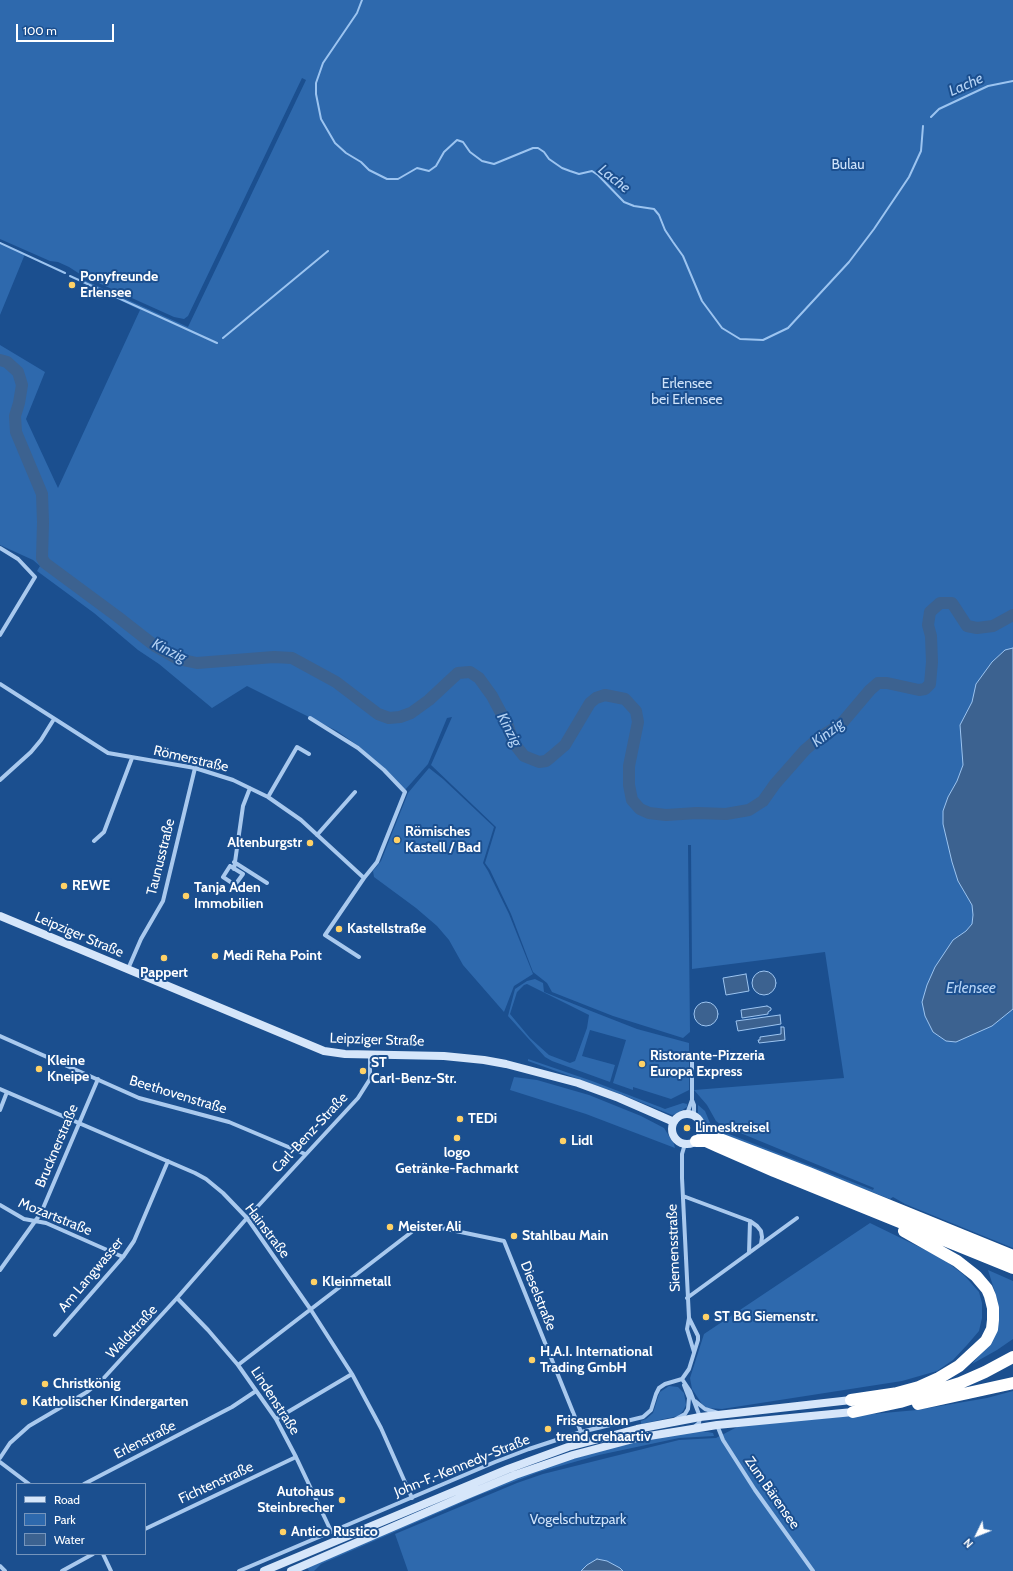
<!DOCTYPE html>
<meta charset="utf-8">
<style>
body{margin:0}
#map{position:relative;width:1013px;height:1571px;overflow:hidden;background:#1b4f8f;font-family:Cabin,sans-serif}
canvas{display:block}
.legend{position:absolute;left:16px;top:1483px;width:130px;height:72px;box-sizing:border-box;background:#1b4f8f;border:1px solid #7695bc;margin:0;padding:5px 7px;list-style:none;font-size:12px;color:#fff}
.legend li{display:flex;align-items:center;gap:8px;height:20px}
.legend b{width:20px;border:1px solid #7695bc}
.north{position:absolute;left:957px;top:1515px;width:40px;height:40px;-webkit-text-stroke:3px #1b4f8f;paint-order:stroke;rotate:227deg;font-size:11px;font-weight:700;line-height:16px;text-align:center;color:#fff}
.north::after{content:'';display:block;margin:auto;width:14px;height:18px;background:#fff;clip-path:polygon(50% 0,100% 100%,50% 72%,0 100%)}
.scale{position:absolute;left:16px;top:24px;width:98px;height:18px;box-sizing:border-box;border:2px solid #fff;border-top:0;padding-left:5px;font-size:12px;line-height:14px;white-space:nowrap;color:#fff;-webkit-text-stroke:3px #1b4f8f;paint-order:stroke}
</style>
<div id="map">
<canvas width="1013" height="1571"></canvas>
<ul class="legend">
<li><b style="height:5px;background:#d6e6fa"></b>Road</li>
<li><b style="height:11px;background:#2e69ad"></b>Park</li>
<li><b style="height:11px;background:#3c6290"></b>Water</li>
</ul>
<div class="north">N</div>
<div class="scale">100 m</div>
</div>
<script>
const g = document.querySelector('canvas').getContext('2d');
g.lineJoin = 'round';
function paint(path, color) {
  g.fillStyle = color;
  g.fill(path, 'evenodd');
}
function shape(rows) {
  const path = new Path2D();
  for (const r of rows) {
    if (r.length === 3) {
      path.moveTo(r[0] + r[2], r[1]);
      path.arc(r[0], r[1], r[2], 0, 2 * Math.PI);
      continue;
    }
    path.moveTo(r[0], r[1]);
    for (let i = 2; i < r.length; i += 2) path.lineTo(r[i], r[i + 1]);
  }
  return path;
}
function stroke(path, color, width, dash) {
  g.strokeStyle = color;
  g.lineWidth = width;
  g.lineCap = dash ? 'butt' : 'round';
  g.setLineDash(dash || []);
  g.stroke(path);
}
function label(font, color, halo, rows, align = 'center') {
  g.font = font + ' Cabin,sans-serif';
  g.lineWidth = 4;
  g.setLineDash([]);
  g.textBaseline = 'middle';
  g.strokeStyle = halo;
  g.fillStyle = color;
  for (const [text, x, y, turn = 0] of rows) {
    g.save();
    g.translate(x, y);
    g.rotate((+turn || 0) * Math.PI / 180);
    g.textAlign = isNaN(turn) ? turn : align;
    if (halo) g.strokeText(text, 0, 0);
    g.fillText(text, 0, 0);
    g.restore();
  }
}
const green = shape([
 [0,0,1013,0,1013,1248,905,1204,893,1197,890,1199,705,1128,698,1115,698,1105,705,1111,710,1123,716,1129,873,1190,874,1188,721,1125,716,1121,707,1105,694,1090,844,1078,825,952,692,969,691,845,688,845,690,1032,683,1038,613,1016,552,992,547,983,533,972,511,914,490,870,485,863,496,827,431,765,452,717,447,718,428,764,405,790,360,747,337,731,247,686,212,708,159,664,138,650,94,613,37,571,40,566,33,560,0,545,0,345,45,372,26,419,58,488,140,310,83,282,84,280,188,327,306,80,302,78,188,316,184,319,174,317,83,276,69,267,58,262,50,261,0,239],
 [0,243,25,254,0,315],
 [429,768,443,779,494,827,483,863,488,871,509,914,533,974,514,986,504,1012,463,965,449,940,437,926,416,908,374,877,373,871,381,861,408,793],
 [535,979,543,983,544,992,591,1011,637,1029,689,1043,689,1090,671,1099,633,1087,633,1090,613,1083,626,1040,590,1030,582,1056,615,1065,610,1082,552,1061,545,1057,508,1016,515,989,527,981],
 [527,984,589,1015,587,1028,575,1061,570,1063,549,1055,530,1038,510,1014,517,992,524,985],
 [528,1059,592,1081,660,1107,665,1109,683,1103,687,1104,687,1107,676,1114,672,1115,623,1095,528,1061],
 [514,1077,537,1080,589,1095,641,1116,664,1128,674,1144,675,1148,586,1114,510,1090],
 [870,1223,942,1258,964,1275,979,1292,982,1303,982,1318,979,1331,967,1345,953,1360,937,1371,902,1381,722,1409,707,1408,702,1404,692,1389,690,1378,704,1334],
 [988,1270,1013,1281,1013,1339,997,1350,972,1364,991,1341,999,1321,998,1302],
 [669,1386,678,1387,684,1393,686,1405,683,1411,678,1416,641,1424,641,1421,646,1419,653,1413,658,1397,660,1392],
 [1013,1391,1013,1571,408,1571,395,1534,517,1483,543,1474,679,1440,716,1438,739,1426,917,1410,987,1398],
 [698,1431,708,1432,713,1433,714,1436,679,1438,599,1455,539,1472,477,1496,321,1564,314,1571,309,1571,307,1568,462,1500,549,1465,638,1441]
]);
const water = shape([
 [1013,648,1013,1009,992,1026,956,1042,946,1041,933,1032,925,1016,922,1002,927,985,935,967,953,940,966,931,972,924,973,915,972,905,958,881,952,862,943,824,943,811,948,797,957,781,963,765,960,725,972,702,976,684,992,662,1005,650,1013,648],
 [764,983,12],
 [746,974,749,991,726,995,723,978,746,974],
 [706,1014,12],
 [767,1006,771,1008,771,1010,768,1012,768,1014,742,1018,741,1010,767,1006],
 [780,1015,781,1024,738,1031,736,1021,780,1015],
 [781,1027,784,1027,785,1040,759,1043,758,1040,760,1040,760,1037,781,1034,781,1027],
 [597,1559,607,1561,620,1568,623,1571,581,1571,587,1565,597,1559]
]);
const stream = shape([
 [362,0,357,13,323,63,316,83,316,94,321,119,335,143,346,153,361,162,369,170,387,179,398,179,417,168,429,171,436,166,444,152,457,140,463,142,470,152,482,161,494,164,533,148,538,148,544,152,549,159,562,168,570,171,579,174,592,171,598,175,624,202,634,206,654,209,659,215,665,230,673,242,683,256,702,301,722,328,740,339,763,340,788,328,849,262,874,229,909,177,921,151,923,126],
 [931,117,939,109,988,86,1013,81],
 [0,243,65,273],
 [70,276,217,343],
 [223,338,328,251]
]);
const river = shape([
 [0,360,7,362,18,372,22,385,19,403,15,416,16,432,42,494,43,522,42,558,45,563,118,617,155,646,178,659,197,663,274,657,292,658,336,682,378,714,389,718,400,717,411,713,429,700,458,673,470,672,479,678,492,696,508,726,513,742,524,756,539,762,546,761,551,757,565,745,590,703,596,698,605,695,625,699,636,711,638,722,629,766,629,785,632,800,640,809,649,813,666,815,697,813,726,814,749,810,763,801,775,784,805,750,819,738,842,723,870,690,878,683,887,683,919,690,925,689,930,684,932,662,931,636,928,625,930,612,940,603,952,603,967,626,977,628,993,626,1013,615]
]);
const street = shape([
 [0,548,18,559,35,577,0,635],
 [0,684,108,753,195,768,233,780,268,797,301,820,364,878],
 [310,718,358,748,384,770,405,792,377,862,364,878,325,935,359,957],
 [0,780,31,752,41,740,54,719],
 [268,797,297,747,309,754],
 [317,835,355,792],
 [94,841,104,832,132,758],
 [234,862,267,883],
 [230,866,243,874,235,885,223,877,230,866],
 [234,869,243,806,250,788],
 [128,969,141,939,163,901,195,768],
 [0,1036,139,1098,229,1122,305,1154],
 [692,1061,692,1100,694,1105,694,1116],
 [0,1089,195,1173,206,1179,223,1193,247,1218,311,1310,352,1374,381,1428,412,1498],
 [0,1110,7,1092],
 [687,1114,692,1100],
 [685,1144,682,1154,682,1178,689,1318,687,1329,694,1352],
 [683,1196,750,1221,749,1253],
 [0,1205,24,1219,46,1223,123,1257],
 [750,1221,757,1226,761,1231,762,1237,761,1244],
 [0,1270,41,1213,98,1079],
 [177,1298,208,1330,238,1365,276,1419,296,1457,331,1531],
 [687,1298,797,1218],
 [55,1335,123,1257,134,1241,168,1161],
 [238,1365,422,1224,504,1241,581,1432],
 [682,1379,690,1391,700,1417,699,1423,693,1428],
 [695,1401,705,1409,718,1413],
 [276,1419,352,1374],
 [676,1419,685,1414,688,1409,689,1398,684,1385],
 [717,1425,723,1440,755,1490,813,1571],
 [0,1458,10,1443,29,1426,87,1392,102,1380,177,1298,247,1218,358,1098,370,1079,370,1055],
 [0,1462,29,1484],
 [84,1484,232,1407,256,1391],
 [145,1529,296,1457],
 [103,1554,111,1571],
 [0,1566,5,1571],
 [62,1571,93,1554],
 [239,1571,495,1462,529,1449,581,1432,643,1417,651,1410,656,1394,659,1388,665,1384,682,1379,689,1369,698,1340,698,1336,689,1318]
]);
const secondary = shape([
 [0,916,324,1051,345,1054,444,1056,484,1060,506,1064,578,1083,619,1098,674,1122],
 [687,1129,15],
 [264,1571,508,1469,568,1447,637,1429,700,1417,851,1400],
 [291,1571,462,1497,515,1475,573,1455,637,1438,717,1425,853,1412]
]);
const highway = shape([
 [702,1128,709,1134,720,1139,809,1173,1013,1256],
 [696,1141,706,1141,717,1146,774,1171,1013,1268],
 [897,1393,919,1387,939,1378,959,1366,986,1341,992,1329,993,1320,993,1308,990,1296,987,1289,976,1276,957,1261,904,1231],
 [851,1400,905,1392],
 [918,1404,1013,1383],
 [853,1412,900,1402,960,1383,985,1372,1013,1357]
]);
const markers = [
 [72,285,4,"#ffd166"],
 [397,840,4,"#ffd166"],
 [310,843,4,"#ffd166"],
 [64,886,4,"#ffd166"],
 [186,896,4,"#ffd166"],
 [339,929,4,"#ffd166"],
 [215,956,4,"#ffd166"],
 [164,958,4,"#ffd166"],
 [642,1064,4,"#ffd166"],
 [39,1069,4,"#ffd166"],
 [363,1071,4,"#ffd166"],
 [460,1119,4,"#ffd166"],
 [687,1128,4,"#ffd166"],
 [457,1138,4,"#ffd166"],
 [563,1141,4,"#ffd166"],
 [390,1227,4,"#ffd166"],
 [514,1236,4,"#ffd166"],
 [314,1282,4,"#ffd166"],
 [706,1317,4,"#ffd166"],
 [532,1360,4,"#ffd166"],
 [45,1384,4,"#ffd166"],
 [24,1402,4,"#ffd166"],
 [548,1429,4,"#ffd166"],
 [342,1500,4,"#ffd166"],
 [283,1532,4,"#ffd166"]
];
const parkNames = [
 ["Bulau",848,165],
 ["Erlensee",687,384],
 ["bei Erlensee",687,400],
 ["Vogelschutzpark",578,1520]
];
const poiNames = [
 ["Ponyfreunde",80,277],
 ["Erlensee",80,293],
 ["Römisches",405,832],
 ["Kastell / Bad",405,848],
 ["Altenburgstr",302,843,"right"],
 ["REWE",72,886],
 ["Tanja Aden",194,888],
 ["Immobilien",194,904],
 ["Kastellstraße",347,929],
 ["Medi Reha Point",223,956],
 ["Pappert",164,973,"center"],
 ["Ristorante-Pizzeria",650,1056],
 ["Europa Express",650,1072],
 ["Kleine",47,1061],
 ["Kneipe",47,1077],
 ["ST",371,1063],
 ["Carl-Benz-Str.",371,1079],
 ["TEDi",468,1119],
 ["Limeskreisel",695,1128],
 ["Lidl",571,1141],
 ["logo",457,1153,"center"],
 ["Getränke-Fachmarkt",457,1169,"center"],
 ["Meister Ali",398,1227],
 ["Stahlbau Main",522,1236],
 ["Kleinmetall",322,1282],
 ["ST BG Siemenstr.",714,1317],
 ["H.A.I. International",540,1352],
 ["Trading GmbH",540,1368],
 ["Christkönig",53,1384],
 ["Katholischer Kindergarten",32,1402],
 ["Friseursalon",556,1421],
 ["trend crehaartiv",556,1437],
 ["Autohaus",334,1492,"right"],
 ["Steinbrecher",334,1508,"right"],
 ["Antico Rustico",291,1532]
];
const streetNames = [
 ["Römerstraße",191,759,13],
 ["Taunusstraße",161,857,-76],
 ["Leipziger Straße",79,935,23],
 ["Leipziger Straße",377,1040,2],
 ["Beethovenstraße",178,1095,17],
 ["Carl-Benz-Straße",310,1133,-47],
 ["Brucknerstraße",57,1146,-67],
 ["Mozartstraße",55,1217,22],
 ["Hainstraße",267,1231,53],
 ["Siemensstraße",674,1248,-92],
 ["Am Langwasser",91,1275,-50],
 ["Dieselstraße",538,1296,68],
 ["Waldstraße",132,1332,-47],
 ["Lindenstraße",275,1401,57],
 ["Erlenstraße",145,1440,-27],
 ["John-F.-Kennedy-Straße",462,1466,-22],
 ["Fichtenstraße",216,1483,-25],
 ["Zum Bärensee",772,1493,55]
];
const waterNames = [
 ["Lache",966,85,-24],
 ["Lache",614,179,38],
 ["Kinzig",169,651,26],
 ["Kinzig",509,730,62],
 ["Kinzig",828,733,-38],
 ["Erlensee",971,989]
];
paint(green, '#2e69ad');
paint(water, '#3c6290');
stroke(water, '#9cc4f0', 1);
stroke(stream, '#9cc4f0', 2);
stroke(river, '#3c6290', 12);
stroke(street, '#a9c9ee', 4);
stroke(secondary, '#d6e6fa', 8);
stroke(highway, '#fff', 12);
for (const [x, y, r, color] of markers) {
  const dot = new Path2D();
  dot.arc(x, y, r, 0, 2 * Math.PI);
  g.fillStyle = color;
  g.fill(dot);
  stroke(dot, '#1b4f8f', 1.5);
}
label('14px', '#cfe3fa', '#1b4f8f', parkNames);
label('bold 14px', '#fff', '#1b4f8f', poiNames, 'left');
label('14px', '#fff', '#1b4f8f', streetNames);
label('italic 15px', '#b5d3f5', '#1b4f8f', waterNames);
</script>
